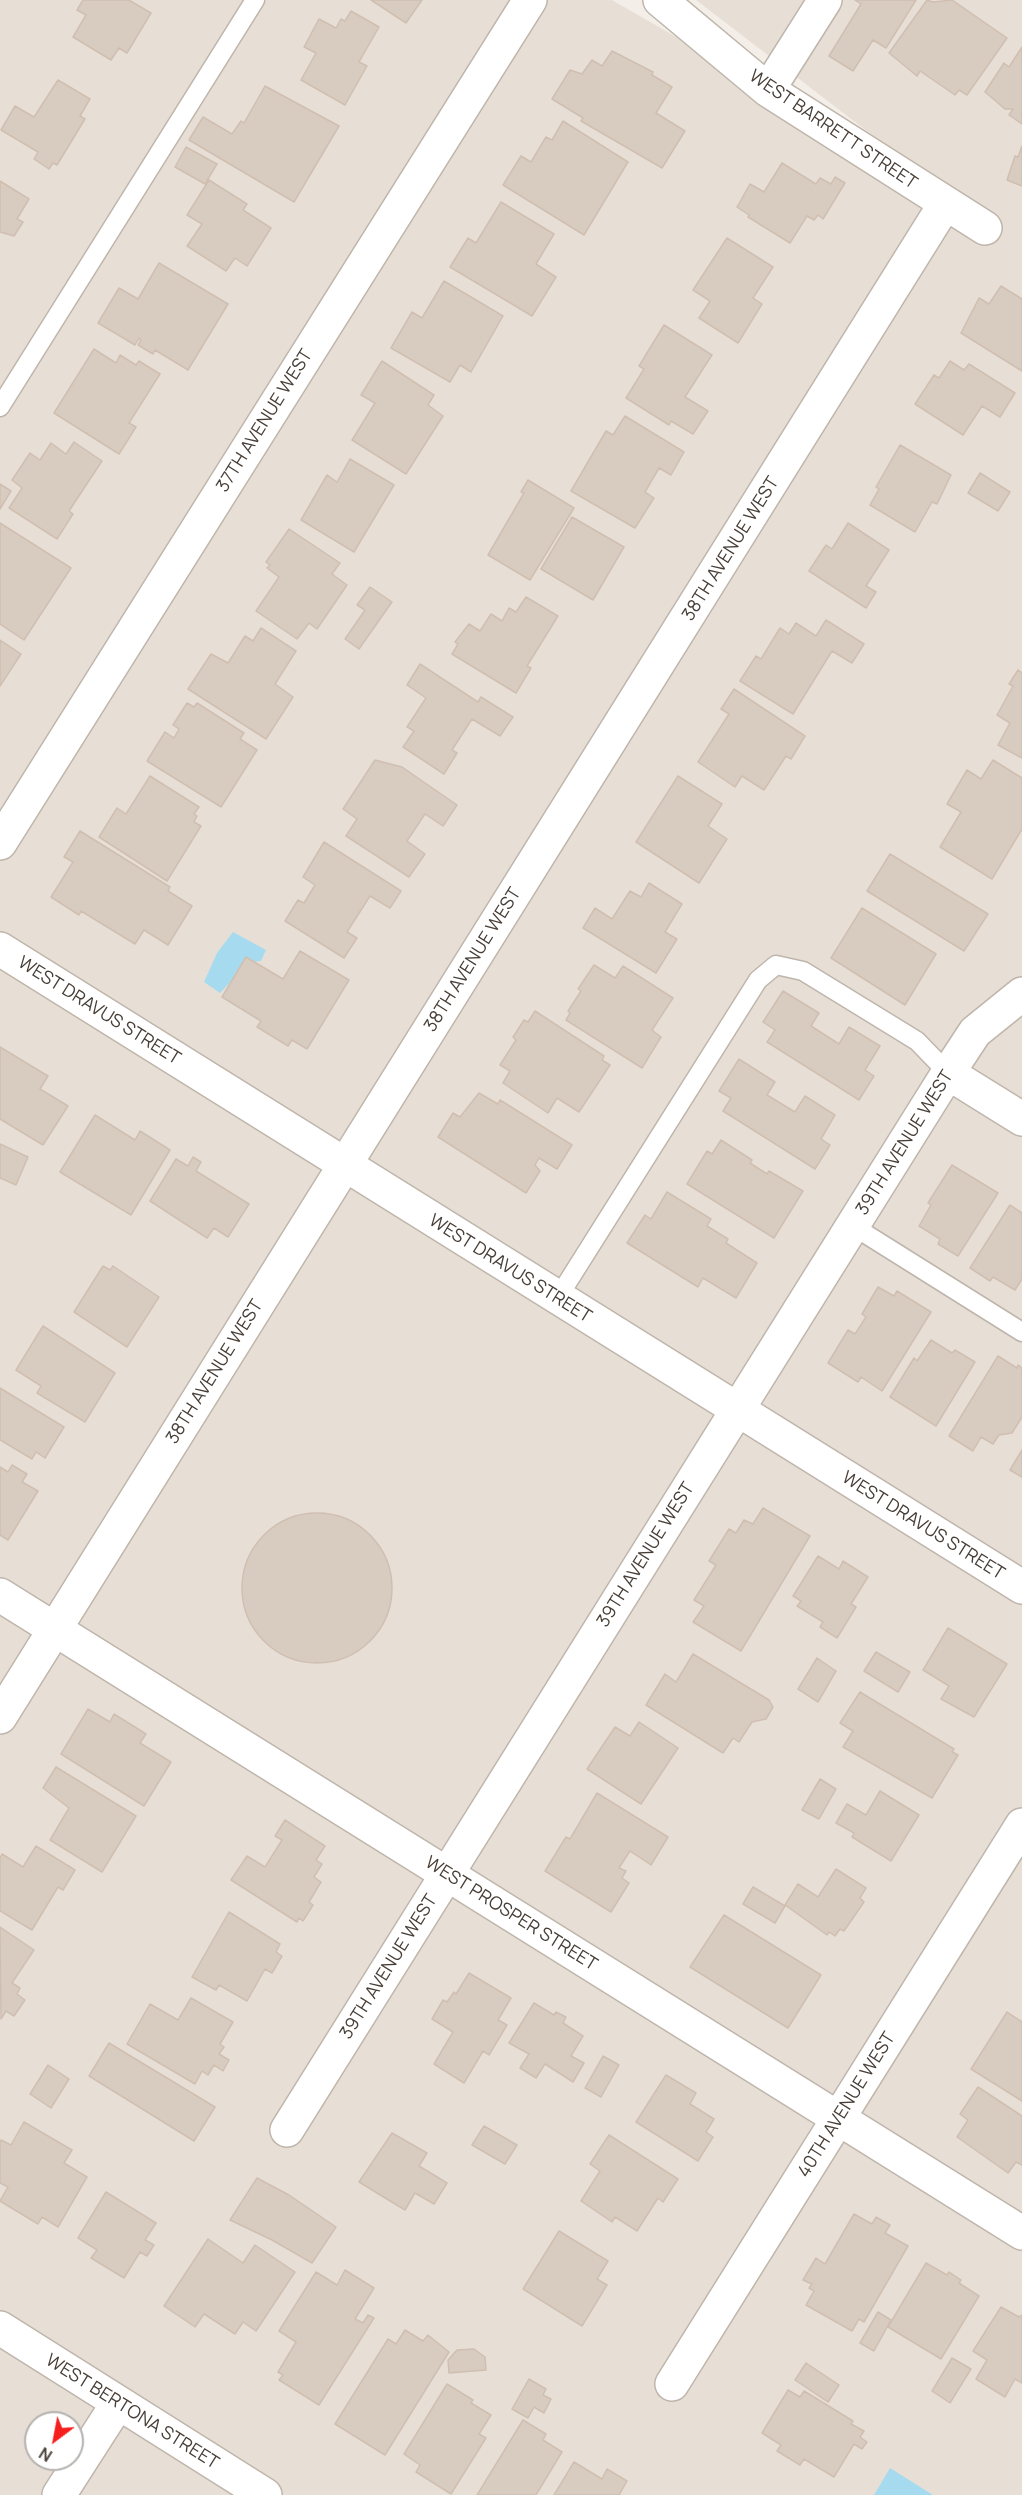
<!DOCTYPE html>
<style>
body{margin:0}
#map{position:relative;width:1022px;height:2495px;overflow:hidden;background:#f3eee8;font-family:Manrope,sans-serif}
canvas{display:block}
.north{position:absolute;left:24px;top:2411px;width:60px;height:60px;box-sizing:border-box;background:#fff;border:2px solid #b5b2af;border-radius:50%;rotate:212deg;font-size:16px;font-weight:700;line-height:24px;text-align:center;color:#473e37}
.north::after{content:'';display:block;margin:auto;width:21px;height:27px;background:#f5201e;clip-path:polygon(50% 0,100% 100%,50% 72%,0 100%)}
</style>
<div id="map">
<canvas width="1022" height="2495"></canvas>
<div class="north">N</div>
</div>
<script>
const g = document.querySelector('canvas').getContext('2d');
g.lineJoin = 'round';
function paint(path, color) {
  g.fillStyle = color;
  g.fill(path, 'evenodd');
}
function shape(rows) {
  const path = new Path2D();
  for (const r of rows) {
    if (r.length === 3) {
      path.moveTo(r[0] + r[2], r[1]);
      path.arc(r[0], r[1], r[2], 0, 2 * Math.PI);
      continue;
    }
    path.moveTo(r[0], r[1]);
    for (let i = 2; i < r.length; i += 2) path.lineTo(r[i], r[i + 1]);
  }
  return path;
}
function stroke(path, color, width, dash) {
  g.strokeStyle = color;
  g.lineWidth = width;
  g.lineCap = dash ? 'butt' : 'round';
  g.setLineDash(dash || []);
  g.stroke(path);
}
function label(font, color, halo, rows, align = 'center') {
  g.font = font + ' Manrope,sans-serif';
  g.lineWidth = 4.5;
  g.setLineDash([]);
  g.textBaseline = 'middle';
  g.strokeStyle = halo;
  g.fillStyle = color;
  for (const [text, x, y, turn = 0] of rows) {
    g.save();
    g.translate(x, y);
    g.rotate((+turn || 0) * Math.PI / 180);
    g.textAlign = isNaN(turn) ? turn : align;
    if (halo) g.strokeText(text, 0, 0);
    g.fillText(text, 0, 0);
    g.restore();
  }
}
const residential = shape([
 [0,0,612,0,949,194,696,0,1022,0,1022,2495,0,2495],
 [36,2423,72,2423,72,2459,36,2459]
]);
const water = shape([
 [233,932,266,950,261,961,249,962,220,993,204,982,217,953],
 [890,2468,933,2495,874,2495]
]);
const building = shape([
 [83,0,129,0,151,13,127,53,119,48,111,60,73,37,86,15,77,10,83,0],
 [371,0,422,0,406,23,371,0],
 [855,0,916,0,886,48,873,40,853,71,829,56,861,4,855,0],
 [927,0,933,2,952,0,1007,38,967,95,959,90,955,95,920,71,917,76,889,53,927,0],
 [351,11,379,27,359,62,367,66,345,105,301,80,316,53,304,47,319,19,336,28,341,19,345,21,351,11],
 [1022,47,1022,124,1009,115,1013,109,1005,109,985,92,1004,63,1009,67,1022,47],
 [612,51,653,72,652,75,672,87,656,113,685,131,662,168,581,121,583,118,552,99,570,70,582,74,592,60,602,66,612,51],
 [58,80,90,99,80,116,85,119,57,165,53,163,49,169,34,159,38,152,1,130,15,106,34,117,58,80],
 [265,86,339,126,294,202,189,140,203,117,232,134,241,121,244,123,265,86],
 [563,121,628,162,584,235,503,185,521,156,531,162,546,137,552,140,563,121],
 [1022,146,1022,186,1007,180,1015,156,1018,157,1022,146],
 [186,147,217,164,205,184,175,167,186,147],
 [782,163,816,184,820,178,831,184,835,177,845,183,823,219,818,215,814,220,807,216,790,243,748,217,749,215,737,207,750,184,764,192,782,163],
 [209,180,247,204,243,210,271,228,247,266,235,258,226,271,187,246,202,224,187,215,209,180],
 [0,181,29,199,17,219,23,222,14,236,0,232,0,181],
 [501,202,554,234,536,264,556,277,532,316,450,267,468,238,476,243,501,202],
 [727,238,773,267,753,298,762,304,738,343,699,318,710,301,693,290,727,238],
 [159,263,228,304,188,370,155,350,153,354,138,345,141,340,139,338,135,345,98,323,119,288,138,299,159,263],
 [444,281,503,316,471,372,460,365,450,382,391,348,412,312,422,318,444,281],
 [1001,286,1022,299,1022,371,961,333,979,298,989,304,1001,286],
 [664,325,712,355,685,397,708,411,693,434,671,421,669,425,626,398,644,369,639,366,664,325],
 [94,349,116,363,120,355,136,365,139,361,160,374,129,423,136,427,119,454,54,413,94,349],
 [382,361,434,395,428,405,443,416,406,474,352,440,375,403,361,395,382,361],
 [950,361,964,370,969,364,1015,393,1000,417,982,406,963,435,915,404,934,375,939,378,950,361],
 [625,416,684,452,671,475,659,468,645,492,654,498,635,528,571,491,606,431,613,435,625,416],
 [74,442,102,461,69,511,73,514,57,539,9,508,22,488,12,480,30,453,40,460,51,443,66,454,74,442],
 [900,445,951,475,937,504,932,502,915,532,870,505,879,489,876,487,900,445],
 [350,459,394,485,354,552,301,520,327,475,337,482,350,459],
 [980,473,1010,492,998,511,968,493,980,473],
 [528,480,574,508,530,580,488,555,524,493,521,492,528,480],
 [0,484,11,491,0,509,0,484],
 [572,517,624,547,593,600,541,569,572,517],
 [0,523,71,568,24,640,0,624,0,523],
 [848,523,889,550,866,586,876,592,866,608,809,571,826,545,832,549,848,523],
 [289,529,340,563,332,574,347,585,317,629,309,623,297,639,256,611,279,577,267,568,270,565,266,562,289,529],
 [370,587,392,602,359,649,345,639,365,610,357,605,370,587],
 [526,597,558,616,527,666,531,668,516,693,452,654,458,644,455,642,469,624,480,631,491,614,502,621,509,608,516,612,526,597],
 [826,620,864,644,852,663,832,651,793,714,740,681,756,656,761,659,780,628,789,634,796,623,816,636,826,620],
 [261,628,296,651,275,684,293,697,266,739,188,689,211,654,228,663,245,636,253,641,261,628],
 [0,640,21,654,0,686,0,640],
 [420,664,478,702,481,697,513,717,500,736,472,719,452,750,457,753,444,774,403,747,414,731,407,727,426,698,407,685,420,664],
 [1018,670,1022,673,1022,758,998,745,1010,723,997,715,1013,686,1009,684,1018,670],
 [734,689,805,736,791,759,786,756,764,790,742,776,735,787,698,762,729,714,721,709,734,689],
 [187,703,194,707,197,703,244,733,240,739,257,750,221,807,147,761,165,732,174,738,179,729,173,725,187,703],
 [375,760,402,767,457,805,443,826,425,814,407,841,425,854,409,877,346,836,357,819,343,809,375,760],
 [993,760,1022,778,1022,829,992,879,940,847,961,812,947,804,967,770,981,779,993,760],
 [150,776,199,807,194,814,197,816,194,822,201,826,167,881,99,837,117,808,126,814,150,776],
 [678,776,722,804,708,826,727,839,699,883,636,842,678,776],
 [80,831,170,887,168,891,192,906,168,945,144,930,135,944,81,911,79,915,51,897,73,862,64,857,80,831],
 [324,842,401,891,390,908,370,896,347,932,357,938,344,958,285,921,298,900,304,903,315,885,303,877,324,842],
 [890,854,988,914,964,951,867,891,890,854],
 [649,883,682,904,665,932,677,939,656,973,583,928,595,908,612,919,630,891,641,897,649,883],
 [862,908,936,954,905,1005,831,958,862,908],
 [300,951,349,980,307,1049,292,1040,288,1046,257,1027,261,1021,222,997,246,957,283,979,300,951],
 [594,965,615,978,623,966,673,998,652,1030,661,1037,642,1068,566,1020,570,1013,568,1011,581,991,578,989,594,965],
 [783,991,819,1013,811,1026,839,1044,849,1027,880,1046,865,1070,874,1076,859,1100,767,1042,775,1030,763,1022,783,991],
 [535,1011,604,1056,602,1060,610,1065,579,1112,557,1098,548,1113,503,1083,510,1071,500,1065,516,1040,513,1037,524,1020,528,1022,535,1011],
 [0,1047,48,1076,40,1089,68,1106,43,1145,0,1119,0,1047],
 [739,1059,775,1082,767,1095,795,1112,805,1096,835,1115,821,1139,830,1145,815,1169,723,1111,731,1098,719,1091,739,1059],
 [479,1093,498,1104,500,1100,572,1145,557,1169,539,1158,535,1165,540,1171,526,1193,438,1137,453,1113,460,1117,479,1093],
 [95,1115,135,1140,140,1131,170,1150,131,1215,60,1172,95,1115],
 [721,1140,752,1160,750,1163,767,1174,769,1171,803,1191,774,1238,687,1184,707,1151,712,1154,721,1140],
 [0,1144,28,1157,16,1185,0,1178,0,1144],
 [193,1157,201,1162,196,1171,249,1204,228,1237,214,1228,207,1238,150,1201,176,1159,188,1166,193,1157],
 [952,1165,998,1193,958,1256,938,1244,940,1239,919,1226,931,1205,928,1203,952,1165],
 [667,1192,711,1219,707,1226,728,1239,726,1243,757,1263,736,1298,703,1278,698,1287,627,1243,645,1215,651,1219,667,1192],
 [1010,1205,1022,1213,1022,1279,1015,1290,993,1277,990,1281,970,1268,1010,1205],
 [103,1266,110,1270,113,1266,159,1297,127,1347,74,1312,103,1266],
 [878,1287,894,1296,897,1291,931,1312,882,1391,861,1377,858,1382,828,1363,848,1330,855,1334,866,1317,862,1314,878,1287],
 [43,1326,115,1373,85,1422,37,1393,41,1386,16,1370,43,1326],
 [931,1340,952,1353,955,1350,975,1362,936,1426,890,1397,914,1358,917,1361,931,1340],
 [998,1356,1017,1368,1018,1365,1022,1368,1022,1417,1012,1433,999,1435,993,1444,981,1437,973,1451,949,1436,998,1356],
 [0,1388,64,1427,45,1458,36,1452,32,1459,0,1440,0,1388],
 [1022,1450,1022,1477,1010,1470,1022,1450],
 [12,1465,27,1474,22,1482,38,1491,8,1540,0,1535,0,1467,8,1472,12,1465],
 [763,1508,810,1536,741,1651,693,1622,704,1606,694,1600,716,1565,709,1561,729,1529,736,1533,744,1520,753,1524,763,1508],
 [317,1588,75],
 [818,1556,839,1569,843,1561,868,1577,851,1604,856,1607,837,1638,820,1627,823,1622,797,1606,801,1601,793,1596,818,1556],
 [948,1628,1007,1664,974,1717,941,1699,949,1686,923,1670,948,1628],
 [876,1652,910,1672,898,1692,864,1671,876,1652],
 [693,1654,769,1700,773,1707,766,1719,752,1722,739,1742,733,1738,723,1753,646,1705,665,1674,676,1682,693,1654],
 [817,1658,836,1671,818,1702,798,1689,817,1658],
 [860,1692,954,1749,952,1752,958,1755,932,1798,843,1747,853,1731,840,1723,860,1692],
 [88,1709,110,1722,114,1714,146,1734,140,1743,171,1762,144,1806,61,1754,88,1709],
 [639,1722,678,1748,641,1804,587,1769,615,1727,630,1736,639,1722],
 [56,1767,136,1816,102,1872,50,1840,69,1808,43,1788,56,1767],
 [820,1779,836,1789,819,1819,802,1810,820,1779],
 [880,1791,919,1815,891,1861,852,1837,854,1833,836,1823,847,1804,866,1815,880,1791],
 [597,1793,668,1837,651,1865,630,1851,619,1868,626,1871,622,1878,629,1883,611,1912,545,1871,566,1837,570,1839,597,1793],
 [285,1820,325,1846,316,1860,322,1864,314,1877,321,1882,309,1902,313,1905,303,1921,299,1918,297,1922,231,1880,247,1856,265,1867,282,1840,275,1836,285,1820],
 [36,1846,75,1870,63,1890,58,1887,32,1930,0,1911,0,1858,2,1854,23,1867,36,1846],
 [836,1869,866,1888,860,1898,864,1902,844,1931,840,1929,835,1936,829,1932,827,1935,785,1905,798,1884,818,1897,836,1869],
 [753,1887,785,1906,775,1923,743,1904,753,1887],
 [229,1912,280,1944,276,1952,282,1956,272,1973,265,1969,247,2001,219,1985,216,1990,192,1977,229,1912],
 [724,1915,821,1975,788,2028,690,1967,724,1915],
 [0,1927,34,1950,12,1983,20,1988,17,1994,25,2000,14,2016,6,2011,1,2019,0,1927],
 [469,1973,511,1998,498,2020,507,2025,489,2055,483,2051,464,2083,434,2064,453,2032,432,2019,443,2000,447,2002,454,1992,456,1994,469,1973],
 [191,1998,233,2022,220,2044,224,2047,219,2054,229,2060,223,2071,214,2065,208,2075,202,2071,195,2084,127,2044,150,2004,178,2020,191,1998],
 [534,2003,554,2015,556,2012,566,2017,563,2023,583,2036,571,2056,584,2063,573,2082,545,2064,536,2078,520,2068,529,2054,509,2043,534,2003],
 [1007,2012,1022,2022,1022,2101,971,2069,1007,2012],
 [109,2043,215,2107,194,2141,89,2076,109,2043],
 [603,2056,619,2065,601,2097,585,2088,603,2056],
 [48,2065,69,2079,51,2108,30,2094,48,2065],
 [666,2075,696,2093,690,2104,714,2119,706,2132,713,2137,698,2161,636,2122,666,2075],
 [978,2087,1022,2116,1022,2165,1016,2162,1008,2173,957,2137,968,2120,960,2114,978,2087],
 [24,2122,72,2150,64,2163,87,2177,58,2227,42,2217,38,2224,0,2201,8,2187,0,2183,0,2142,1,2140,11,2145,24,2122],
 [484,2126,517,2145,505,2164,472,2145,484,2126],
 [392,2133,427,2153,419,2166,447,2183,434,2204,415,2193,405,2210,359,2182,392,2133],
 [609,2135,678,2179,663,2202,658,2198,637,2231,615,2217,612,2222,581,2201,600,2171,590,2164,609,2135],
 [257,2178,289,2195,336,2227,312,2263,272,2240,230,2220,257,2178],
 [106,2192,156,2223,145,2240,154,2245,147,2256,140,2252,124,2278,91,2258,97,2250,78,2238,106,2192],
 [854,2214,872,2224,876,2217,890,2225,885,2233,908,2246,864,2322,859,2319,852,2331,806,2305,814,2291,809,2288,812,2284,803,2280,816,2258,825,2264,854,2214],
 [559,2231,608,2261,597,2279,607,2285,582,2326,523,2289,559,2231],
 [208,2239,243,2263,255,2245,295,2272,256,2331,243,2322,235,2334,204,2314,195,2327,164,2306,208,2239],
 [926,2263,947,2275,949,2272,961,2280,959,2283,979,2296,941,2359,888,2327,926,2263],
 [345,2270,374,2288,355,2319,363,2323,368,2315,374,2318,319,2405,279,2380,283,2375,278,2372,296,2342,279,2331,316,2272,337,2285,345,2270],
 [1001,2307,1019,2317,1022,2315,1022,2383,1015,2379,1005,2397,976,2379,987,2360,973,2351,1001,2307],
 [878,2312,891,2320,874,2351,860,2343,878,2312],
 [405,2330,423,2341,428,2335,449,2352,385,2455,335,2424,388,2339,396,2344,405,2330],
 [474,2349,485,2357,486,2370,449,2373,448,2360,457,2350,474,2349],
 [952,2358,971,2369,950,2403,932,2391,952,2358],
 [806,2363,839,2385,828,2402,795,2380,806,2363],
 [529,2379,546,2389,543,2395,551,2399,544,2413,534,2407,528,2418,512,2409,529,2379],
 [447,2384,473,2400,471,2403,491,2415,479,2434,486,2438,451,2494,416,2472,420,2465,404,2454,447,2384],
 [788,2390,800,2397,804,2391,853,2421,851,2424,864,2431,860,2437,867,2442,862,2449,854,2444,834,2477,804,2459,800,2465,777,2451,781,2445,762,2433,788,2390],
 [523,2420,546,2434,543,2440,562,2452,536,2495,477,2495,523,2420],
 [574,2462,602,2479,607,2469,627,2481,619,2495,554,2495,574,2462]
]);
const lane = shape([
 [0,407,255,0],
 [853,1226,1022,1332],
 [557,1299,758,980,776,965,803,971,917,1041,948,1073]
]);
const street = shape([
 [660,0,768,90,985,228],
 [768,90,825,0],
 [0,843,530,0],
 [0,949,1022,1587],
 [948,1073,1022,1119],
 [0,1595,1022,2233],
 [0,1717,945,204],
 [287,2130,948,1073,975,1032,1022,994],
 [0,2328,265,2495],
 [672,2384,1022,1825],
 [59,2495,118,2403]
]);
const streetNames = [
 ["WEST BARRETT STREET",833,130,34],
 ["37TH AVENUE WEST",265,421,-58],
 ["38TH AVENUE WEST",731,549,-58],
 ["38TH AVENUE WEST",473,960,-58],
 ["WEST DRAVUS STREET",99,1011,32],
 ["39TH AVENUE WEST",905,1143,-58],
 ["WEST DRAVUS STREET",510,1269,32],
 ["38TH AVENUE WEST",215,1372,-58],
 ["WEST DRAVUS STREET",923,1526,32],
 ["39TH AVENUE WEST",646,1555,-58],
 ["WEST PROSPER STREET",511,1914,32],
 ["39TH AVENUE WEST",389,1967,-58],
 ["40TH AVENUE WEST",847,2105,-58],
 ["WEST BERTONA STREET",132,2412,32]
];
paint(residential, '#e7dfd6');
paint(water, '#a6dbef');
paint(building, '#d8cbc0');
stroke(building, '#d0bfb1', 1.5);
stroke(lane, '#bfb5ab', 21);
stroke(street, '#bfb5ab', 36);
stroke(lane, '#fff', 18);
stroke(street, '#fff', 33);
label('18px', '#473e37', '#fff', streetNames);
</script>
